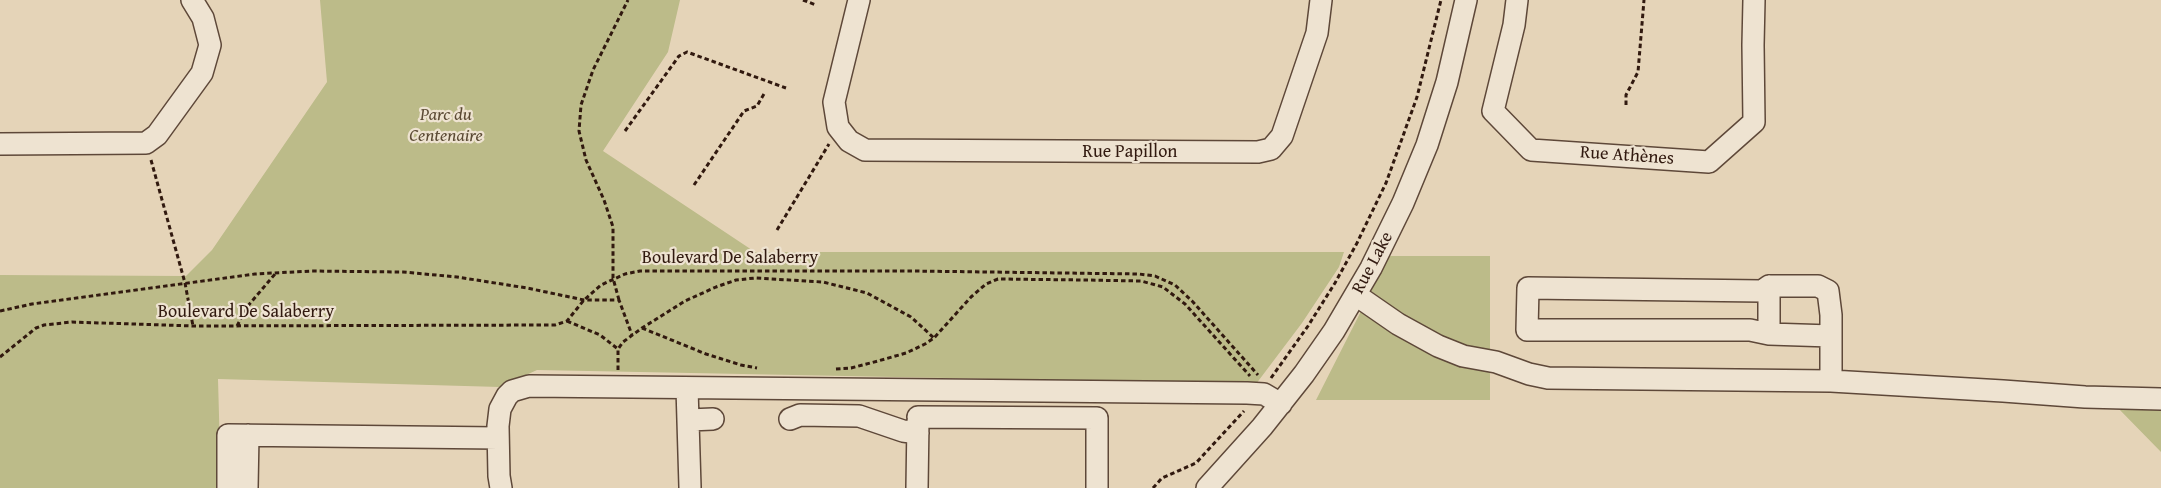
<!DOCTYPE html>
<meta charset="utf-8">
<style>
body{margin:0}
canvas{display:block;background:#e5d4b8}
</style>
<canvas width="2161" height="488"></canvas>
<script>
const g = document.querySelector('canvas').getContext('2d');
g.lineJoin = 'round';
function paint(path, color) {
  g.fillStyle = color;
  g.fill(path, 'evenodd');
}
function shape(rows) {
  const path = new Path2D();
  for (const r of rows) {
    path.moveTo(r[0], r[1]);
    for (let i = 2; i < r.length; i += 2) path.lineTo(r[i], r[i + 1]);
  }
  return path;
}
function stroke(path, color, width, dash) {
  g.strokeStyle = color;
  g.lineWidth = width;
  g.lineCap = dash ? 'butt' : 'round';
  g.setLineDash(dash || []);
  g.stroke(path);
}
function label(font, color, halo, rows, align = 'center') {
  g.font = font + ' "Gentium Book Plus",serif';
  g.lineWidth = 4.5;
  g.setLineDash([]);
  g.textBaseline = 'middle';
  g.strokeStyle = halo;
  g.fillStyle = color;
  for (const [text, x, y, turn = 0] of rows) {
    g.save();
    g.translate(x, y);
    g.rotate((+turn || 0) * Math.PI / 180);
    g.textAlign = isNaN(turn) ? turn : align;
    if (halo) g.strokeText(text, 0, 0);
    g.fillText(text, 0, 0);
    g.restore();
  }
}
const green = shape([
 [320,0,680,0,668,52,603,151,755,252,1344,252,1339,267,1302,323,1256,384,537,370,500,387,218,379,221,488,0,488,0,275,186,276,212,250,327,82],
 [1389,256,1490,256,1490,400,1316,400],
 [2161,402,2161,452,2116,406]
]);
const path = shape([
 [803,0,816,5],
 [1626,105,1626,95,1638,72,1644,0],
 [625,131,679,56,687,52,786,88],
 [151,160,185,283,193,326],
 [694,185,744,111,757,106,764,94],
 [777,230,829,144],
 [619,300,613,278,613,227,604,200,586,160,579,131,581,105,593,70,628,0],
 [0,311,32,304,255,274,312,271,403,272,457,277,527,288,584,300,619,300,632,335],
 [567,321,600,335,618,349],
 [237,326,247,307,275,274],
 [642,328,706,354,741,365,757,368],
 [0,357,36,328,44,325,72,322,193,326,555,325,567,321,584,300,601,285,625,274,640,271,913,271,1139,274,1155,276,1175,285,1193,302,1258,375],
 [836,369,851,368,878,361,906,353,925,344,934,338,971,297,986,284,998,279,1084,280,1141,281,1163,287,1185,304,1250,376],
 [618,370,618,349,623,342,642,328,685,301,716,287,736,280,755,278,823,282,867,293,911,317,934,338],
 [1271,378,1308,326,1335,283,1357,243,1386,183,1417,97,1441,0],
 [1153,488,1162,478,1196,463,1244,411]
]);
const minor = shape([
 [859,0,834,102,838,127,849,141,865,150,1258,152,1271,149,1282,136,1317,33,1321,0],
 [1517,0,1514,25,1493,111,1531,150,1709,162,1754,122,1753,45,1754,0],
 [0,144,146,143,157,135,202,73,210,45,203,18,192,0],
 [1769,286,1762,291,1528,288,1527,330,1750,330,1769,334],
 [1356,295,1398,324,1438,346,1463,356,1496,362,1529,374,1548,378,1831,381,2003,391,2085,397,2161,399],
 [1831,336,1769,334,1769,286,1818,286,1828,291,1831,315,1831,381],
 [687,388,690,487],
 [918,417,1097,418,1097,488],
 [790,419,800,415,859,416,903,431,918,433],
 [689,420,713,419],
 [228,488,228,435,498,438],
 [247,488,248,435],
 [501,488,499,476,498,426,500,409,507,396,512,391,529,386,1247,393,1264,394,1281,404],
 [917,488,918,421],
 [1207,488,1262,427,1304,374,1334,331,1371,268,1403,203,1427,145,1447,82,1466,0]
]);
const parkNames = [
 ["Parc du",446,115],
 ["Centenaire",446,136]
];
const streetNames = [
 ["Rue Papillon",1130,152],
 ["Rue Athènes",1627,156,4],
 ["Boulevard De Salaberry",730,258],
 ["Rue Lake",1373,263,-62],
 ["Boulevard De Salaberry",246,312]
];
paint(green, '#bcbb89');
stroke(minor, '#5e4839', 24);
stroke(path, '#31190f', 3, [4.5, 3]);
stroke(minor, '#eee3d1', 21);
label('italic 18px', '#5b4a34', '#eee3d1', parkNames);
label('18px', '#31190f', '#eee3d1', streetNames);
</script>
